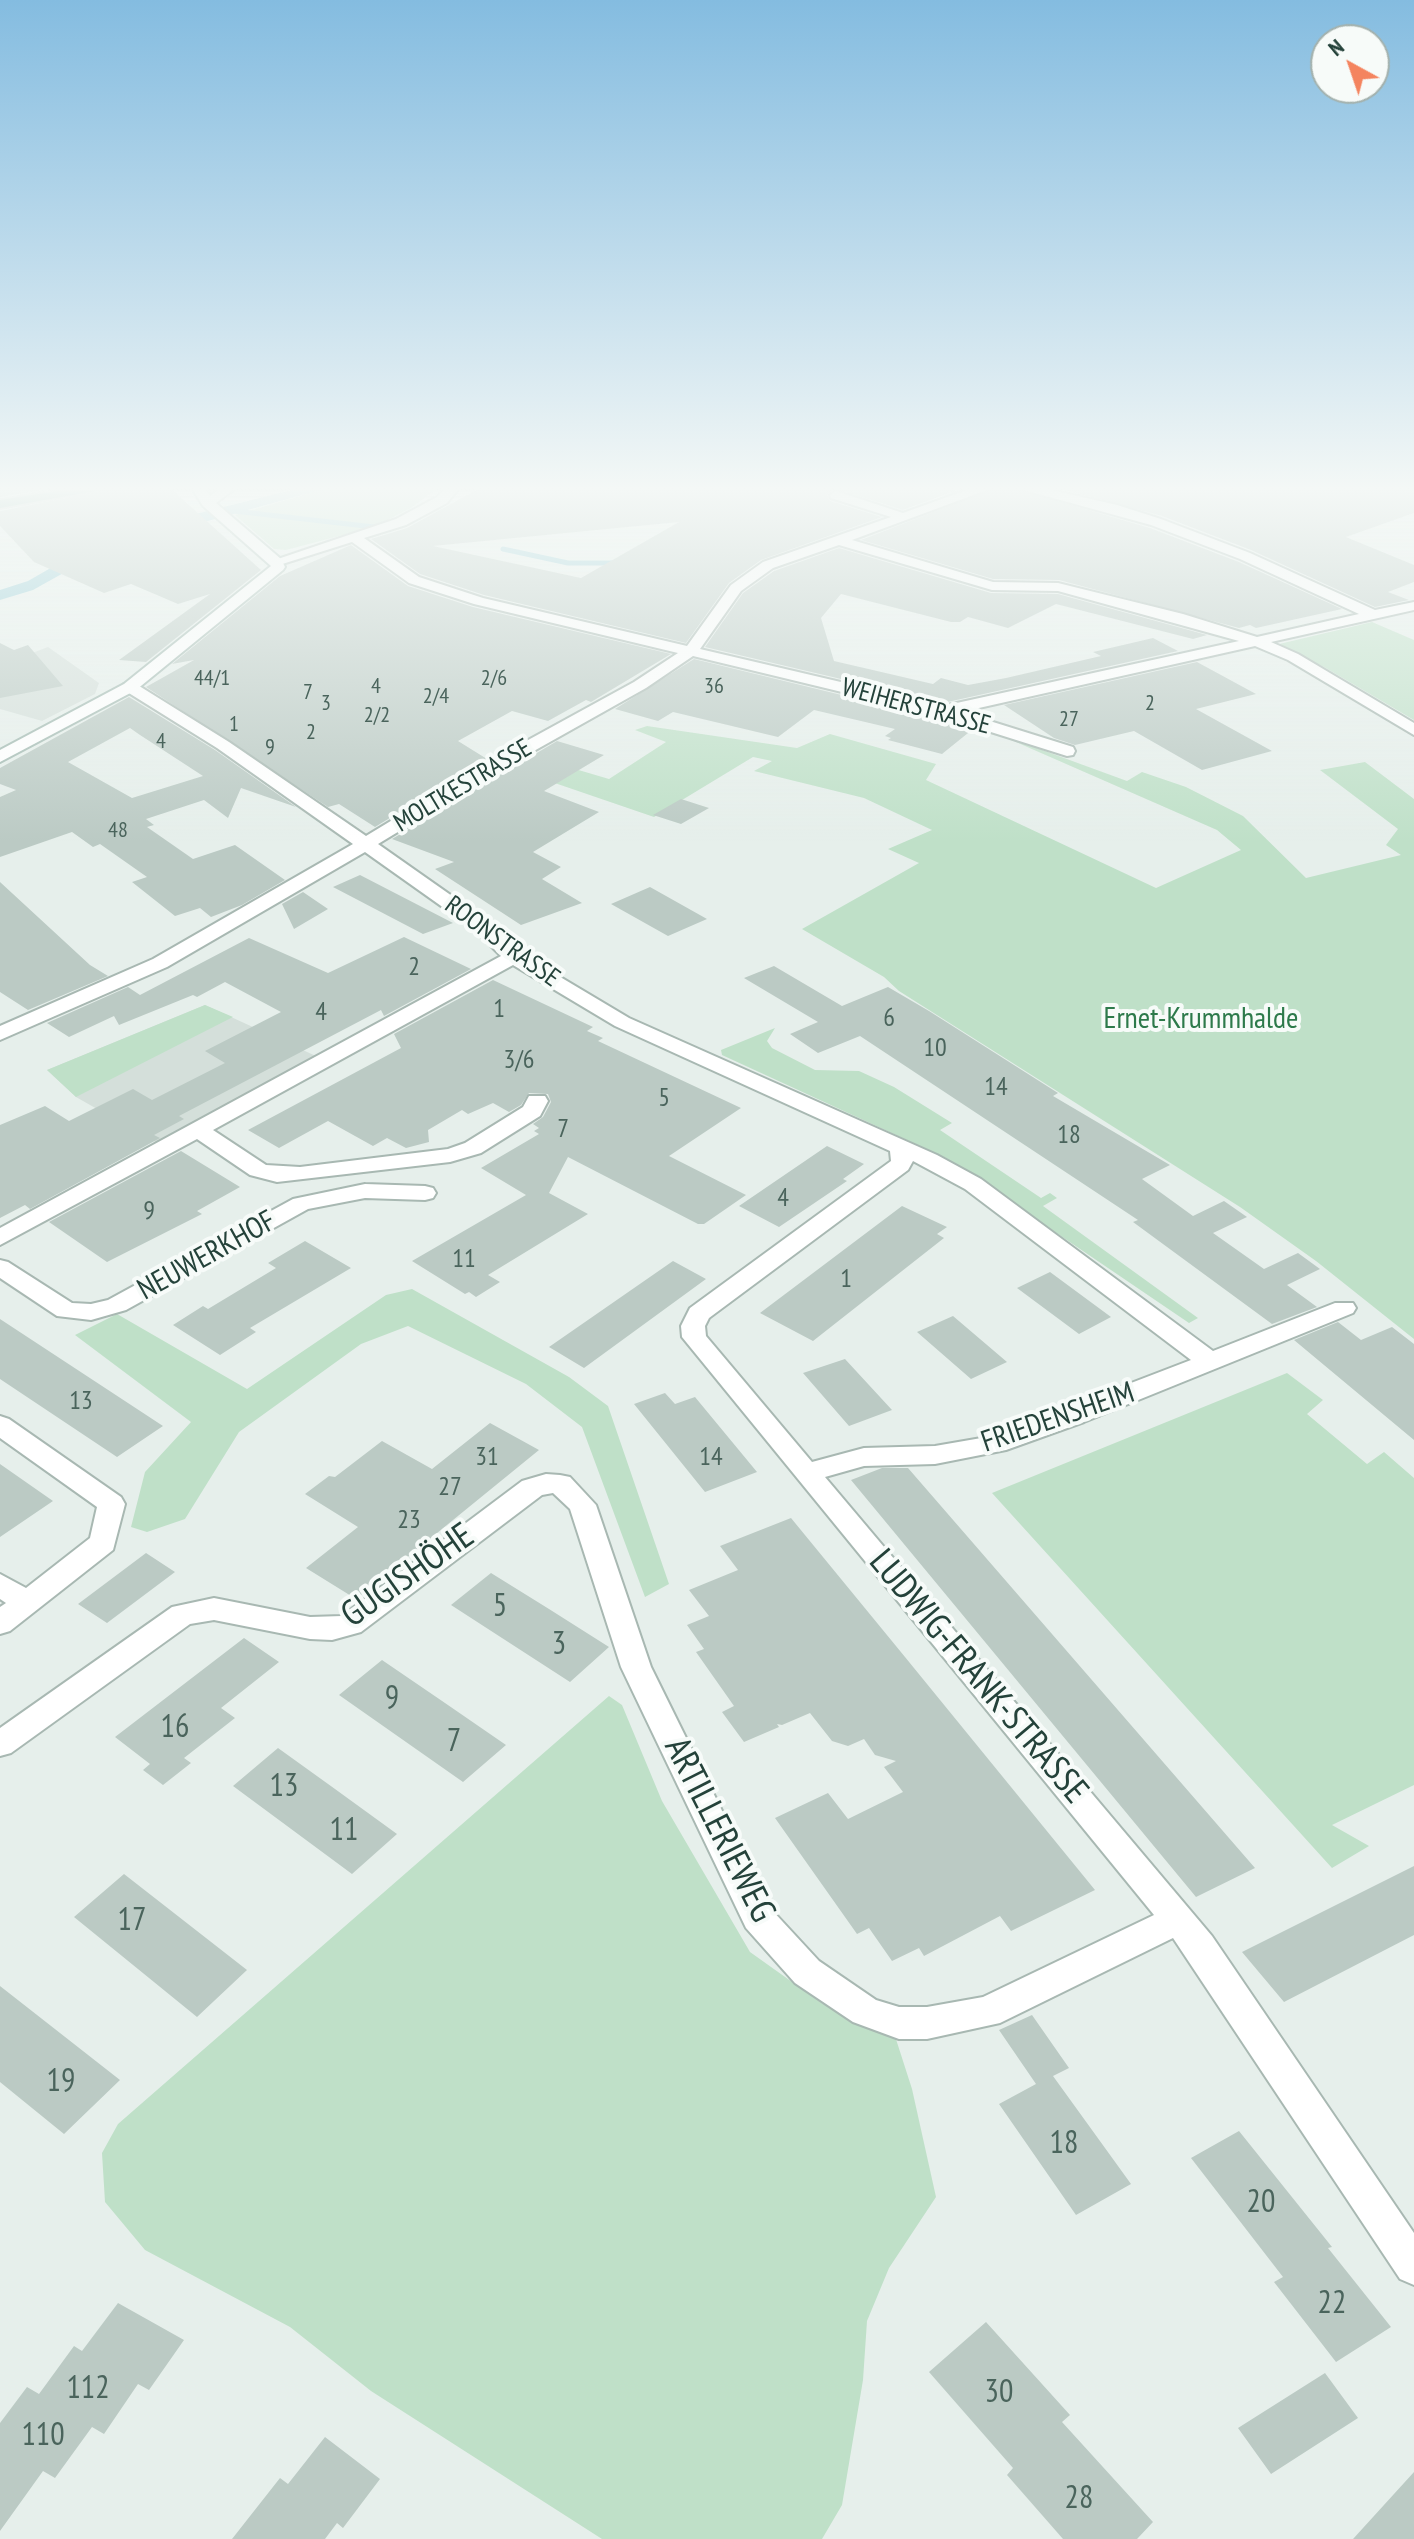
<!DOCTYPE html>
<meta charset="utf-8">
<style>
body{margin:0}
#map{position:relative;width:1414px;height:2539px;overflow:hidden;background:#e6efeb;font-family:"PT Sans Narrow",sans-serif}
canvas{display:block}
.north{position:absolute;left:1310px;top:24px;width:80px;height:80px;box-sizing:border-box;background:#f7fbf9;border:2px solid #a3b1ad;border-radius:50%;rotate:320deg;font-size:22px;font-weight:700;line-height:32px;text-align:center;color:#24423a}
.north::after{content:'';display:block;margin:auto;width:28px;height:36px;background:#f4845f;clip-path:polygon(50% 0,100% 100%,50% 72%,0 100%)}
</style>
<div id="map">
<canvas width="1414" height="2539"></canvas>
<div class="north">N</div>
</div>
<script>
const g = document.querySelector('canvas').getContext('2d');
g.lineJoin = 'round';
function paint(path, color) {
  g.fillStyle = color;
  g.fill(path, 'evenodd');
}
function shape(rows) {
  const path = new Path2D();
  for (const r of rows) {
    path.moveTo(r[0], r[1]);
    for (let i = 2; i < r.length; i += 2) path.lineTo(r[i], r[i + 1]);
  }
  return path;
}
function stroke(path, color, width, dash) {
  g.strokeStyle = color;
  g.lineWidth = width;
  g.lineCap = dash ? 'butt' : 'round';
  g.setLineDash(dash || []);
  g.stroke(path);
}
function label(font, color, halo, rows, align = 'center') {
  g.font = font + ' "PT Sans Narrow",sans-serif';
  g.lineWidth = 8;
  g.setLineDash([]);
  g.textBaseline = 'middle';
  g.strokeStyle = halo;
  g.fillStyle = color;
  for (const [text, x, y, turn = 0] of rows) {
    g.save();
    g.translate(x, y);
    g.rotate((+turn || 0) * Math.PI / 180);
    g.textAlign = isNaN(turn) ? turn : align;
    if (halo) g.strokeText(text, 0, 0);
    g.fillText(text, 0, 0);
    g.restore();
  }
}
const built = shape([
 [48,647,99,683,95,694,42,721,0,709,0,665],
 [205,1005,318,1057,157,1143,76,1097,47,1070]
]);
const green = shape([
 [331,487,439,487,411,508,374,527,286,550,274,549,235,515],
 [1372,622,1414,640,1414,720,1324,667,1275,645],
 [647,726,797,748,830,734,936,764,926,780,1156,888,1241,850,1217,830,993,732,1127,781,1142,772,1186,787,1243,816,1306,878,1401,855,1386,845,1398,829,1320,770,1365,762,1414,799,1414,1339,1316,1261,1240,1207,899,991,884,977,802,929,919,863,888,849,932,830,864,798,754,771,772,761,753,757,654,817,543,779,565,766,609,779,666,742,635,730],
 [205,1005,233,1017,76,1097,47,1070],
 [775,1028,767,1041,772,1048,815,1070,859,1071,894,1087,952,1123,940,1130,1041,1198,1050,1193,1057,1198,1043,1206,1198,1318,1189,1323,946,1158,722,1055,721,1050],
 [412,1289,569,1377,608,1406,669,1584,645,1597,582,1427,526,1384,408,1326,361,1344,239,1432,185,1519,147,1532,131,1527,145,1472,191,1422,75,1335,117,1314,247,1389,386,1295],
 [1287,1373,1323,1400,1307,1414,1367,1464,1384,1452,1414,1478,1414,1785,1332,1825,1369,1846,1332,1868,992,1493],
 [609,1696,622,1705,662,1801,750,1952,823,2004,894,2033,912,2089,936,2197,889,2268,867,2321,863,2380,842,2505,822,2539,602,2539,371,2391,290,2327,145,2250,105,2202,102,2153,118,2124]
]);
const water = shape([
 [304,487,331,487,146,538,85,561,33,590,0,600,0,590,28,581,68,558,151,525]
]);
const stream = shape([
 [234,511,374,527],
 [503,549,568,563,618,563]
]);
const building = shape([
 [0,487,60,487,0,497],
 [121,487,169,487,261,570,146,662,119,660,210,594,178,604,131,584,104,593,34,562,0,526,0,511],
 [482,487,965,487,903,510,834,488,827,494,830,501,882,517,761,560,729,583,686,643,484,595,420,574,371,539,407,528],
 [679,522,581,578,433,546],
 [998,487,1010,487,1150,528,1239,562,1342,609,1256,628,1250,625,1239,628,1059,580,993,579,861,540],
 [1054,487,1414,487,1414,513,1346,537,1414,565,1414,582,1388,592,1409,600,1375,607,1251,550,1162,516],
 [351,545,408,586,473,607,671,654,591,702,586,700,548,721,512,711,458,741,487,759,375,827,339,804,328,807,146,687,194,660,172,664,280,576],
 [839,548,991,593,1058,594,1207,635,1193,639,1056,604,1008,628,968,617,960,622,951,622,841,594,821,618,834,661,933,684,941,678,968,685,1006,678,1101,656,1093,652,1153,638,1178,651,943,703,705,647,743,593,774,571],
 [0,643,14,650,28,645,63,686,0,698],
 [694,659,936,718,973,729,942,754,888,740,891,738,885,736,895,729,814,710,778,737,673,712,658,721,615,709],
 [1197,662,1256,694,1196,709,1272,751,1202,770,1134,731,1075,745,1054,738,1004,705],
 [129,697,215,750,296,807,241,788,228,818,204,800,146,819,154,825,147,827,193,859,235,845,285,880,242,905,211,917,200,908,175,916,132,882,147,877,100,844,93,847,72,832,0,857,0,797,16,790,0,784,0,768],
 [130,728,140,735,203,776,132,798,68,762],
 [557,741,604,755,544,791,599,812,533,852,561,867,542,879,582,903,521,925,435,869,454,862,392,839],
 [681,799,709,808,681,824,653,815],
 [360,875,453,923,423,934,333,887],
 [0,882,90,965,108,976,28,1010,0,992],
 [650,887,707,919,668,936,611,904],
 [303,892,328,909,294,929,282,904],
 [404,937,471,969,384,1016,381,1010,179,1116,184,1119,154,1135,160,1138,30,1209,25,1205,0,1218,0,1125,45,1106,69,1121,133,1089,152,1100,225,1063,205,1051,281,1012,225,982,197,997,193,995,119,1025,114,1016,69,1037,47,1023,128,987,140,995,249,938,328,973],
 [774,966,842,1006,888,987,929,1011,1058,1093,1053,1096,1170,1165,1142,1179,1193,1216,1224,1201,1247,1217,1213,1233,1264,1269,1298,1253,1320,1269,1287,1285,1317,1307,1272,1324,1133,1222,1138,1220,860,1036,818,1053,790,1034,818,1022,744,978],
 [493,980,593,1027,587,1031,603,1038,598,1041,741,1108,669,1156,746,1195,704,1224,698,1224,568,1157,549,1193,588,1214,488,1275,500,1282,476,1297,469,1292,465,1294,412,1261,526,1195,481,1168,539,1134,534,1131,539,1128,533,1124,543,1117,551,1102,548,1094,529,1093,521,1105,509,1112,493,1103,468,1114,462,1110,428,1130,429,1142,406,1148,387,1138,373,1146,328,1121,279,1148,248,1130,401,1048,394,1034],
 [827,1146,864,1164,843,1179,847,1181,779,1227,739,1206],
 [181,1151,240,1187,197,1211,202,1214,107,1262,49,1222],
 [902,1206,947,1227,937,1234,944,1238,813,1341,760,1313],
 [305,1241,351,1268,250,1328,256,1332,220,1355,173,1325,203,1306,208,1309,276,1268,268,1263],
 [673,1261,706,1279,584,1368,549,1347],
 [1050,1272,1111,1317,1079,1334,1017,1288],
 [953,1316,1007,1362,971,1379,917,1332],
 [0,1319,163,1426,117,1457,0,1379],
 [1338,1322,1361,1340,1392,1327,1414,1344,1414,1440,1294,1340],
 [845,1359,892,1410,849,1426,803,1373],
 [665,1393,675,1404,695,1397,757,1472,705,1492,634,1404],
 [490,1423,539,1450,356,1599,306,1568,358,1527,305,1494,329,1476,335,1477,382,1441,432,1469],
 [0,1464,53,1501,0,1537],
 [882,1468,908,1468,1255,1868,1196,1897,851,1480],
 [791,1518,905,1657,1095,1890,1011,1931,1000,1916,924,1956,919,1948,892,1961,869,1928,857,1934,775,1818,828,1793,848,1819,903,1792,884,1767,896,1761,875,1755,864,1739,848,1746,832,1741,810,1713,782,1725,777,1724,779,1727,744,1742,722,1712,734,1706,696,1652,704,1649,687,1625,709,1616,689,1590,738,1570,720,1546],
 [146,1553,175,1572,107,1623,78,1604],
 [491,1573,549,1609,609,1647,570,1682,451,1605],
 [244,1638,279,1662,221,1708,235,1718,184,1758,191,1763,163,1785,143,1770,150,1764,115,1737],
 [382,1660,445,1703,506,1745,463,1782,339,1695],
 [278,1748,335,1789,397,1834,352,1874,233,1786],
 [1414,1866,1414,1935,1284,2002,1242,1952],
 [124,1874,247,1970,197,2017,74,1917],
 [0,1986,120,2080,64,2134,0,2082],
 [1032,2015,1069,2068,1053,2076,1131,2184,1076,2215,999,2104,1036,2084,999,2030],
 [1239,2131,1332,2247,1328,2248,1391,2327,1336,2362,1274,2282,1283,2277,1191,2158],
 [118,2303,184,2340,149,2390,138,2384,104,2434,92,2427,55,2478,43,2471,0,2531,0,2423,27,2387,39,2394,74,2346,82,2351],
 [986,2322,1070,2415,1062,2422,1153,2522,1137,2539,1063,2539,1007,2475,1013,2468,929,2372],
 [1325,2373,1358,2418,1271,2474,1238,2428],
 [325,2437,380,2479,343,2528,337,2523,325,2539,232,2539,280,2478,288,2484],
 [1414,2472,1414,2539,1353,2539]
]);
const street = shape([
 [446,487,460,487,447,503,406,525,364,538,419,577,483,598,687,646,731,585,763,562,891,517,831,498,830,495,836,491,903,513,975,487,995,487,852,540,993,582,1058,583,1183,614,1257,637,1359,614,1240,559,1151,525,1013,487,1038,487,1117,505,1161,519,1250,553,1375,610,1414,602,1414,610,1271,642,1298,654,1414,723,1414,735,1288,660,1255,646,961,712,1073,747,1075,751,1073,755,1067,756,937,715,693,656,646,688,500,770,378,844,489,922,520,953,629,1018,937,1155,981,1179,1213,1351,1335,1303,1353,1303,1356,1308,1353,1313,1084,1422,1006,1450,935,1464,864,1466,825,1477,1212,1936,1414,2233,1414,2285,1400,2279,1173,1938,1000,2023,927,2039,899,2039,853,2022,795,1983,746,1928,621,1667,570,1509,553,1493,542,1495,361,1632,332,1640,310,1639,214,1620,190,1624,11,1753,0,1756,0,1728,172,1607,214,1598,310,1617,342,1616,522,1481,546,1474,560,1475,570,1477,596,1505,651,1667,770,1908,819,1961,876,2000,899,2007,927,2007,983,1997,1154,1915,682,1337,681,1326,690,1308,891,1161,890,1151,615,1026,513,965,213,1130,266,1165,300,1167,448,1149,465,1143,523,1107,529,1096,545,1096,548,1101,540,1116,481,1153,450,1162,277,1182,250,1175,197,1139,0,1245,0,1228,501,956,475,930,365,852,167,967,0,1040,0,1026,153,959,353,844,217,748,124,690,124,684,136,684,229,742,366,836,488,762,634,682,678,653,474,604,409,583,352,542,276,566,269,562,396,519,437,497,446,487],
 [839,545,992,590,1058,591,1239,641,943,706,700,649,741,591,773,568,839,545],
 [913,1161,965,1189,1191,1360,993,1436,935,1446,864,1448,812,1462,706,1336,705,1326,709,1318,908,1170,913,1161],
 [365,1184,425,1186,433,1188,436,1193,433,1198,425,1200,365,1198,308,1209,126,1310,91,1320,57,1316,0,1278,0,1260,8,1262,72,1303,91,1304,108,1300,293,1199,365,1184],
 [0,1416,9,1419,121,1497,125,1504,113,1550,10,1631,0,1634,0,1607,6,1603,0,1599,0,1574,26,1588,90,1538,97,1507,0,1438,0,1416]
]);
const secondary = shape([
 [191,487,204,487,210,496,222,487,237,487,216,503,281,559,285,567,283,570,136,690,0,762,0,750,124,684,271,566,203,506,191,487]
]);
const primary = shape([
 [83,487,118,487,0,508,0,500,83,487]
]);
const farNumbernames = [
 ["44/1",212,679],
 ["2/6",494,679],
 ["4",376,687],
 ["36",714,687],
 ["7",308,693],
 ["2/4",436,697],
 ["3",326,704],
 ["2",1150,704],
 ["2/2",377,716],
 ["27",1069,720],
 ["1",234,725],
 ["2",311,733],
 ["4",161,742],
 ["9",270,748],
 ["48",118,831]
];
const farStreetnames = [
 ["WEIHERSTRASSE",916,707,15],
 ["MOLTKESTRASSE",463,786,-31],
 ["ROONSTRASSE",502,942,36]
];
const numberNames = [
 ["2",414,968],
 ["1",499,1010],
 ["4",321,1013],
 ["6",889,1019],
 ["10",935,1049],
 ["3/6",519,1061],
 ["14",996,1088],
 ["5",664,1099],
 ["7",563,1130],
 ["18",1069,1136],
 ["4",783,1199],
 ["9",149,1212],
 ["11",464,1260],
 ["1",846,1280],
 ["13",81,1402],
 ["31",487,1458],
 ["14",711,1458],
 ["27",450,1488],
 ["23",409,1521]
];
const parkNames = [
 ["Ernet-Krummhalde",1201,1019]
];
const streetNames = [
 ["NEUWERKHOF",207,1256,-29],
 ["FRIEDENSHEIM",1058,1418,-19]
];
const nearNumbernames = [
 ["5",500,1607],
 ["3",559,1645],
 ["9",392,1699],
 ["16",175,1728],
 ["7",454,1742],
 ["13",284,1787],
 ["11",344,1831],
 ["17",132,1921],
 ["19",61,2082],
 ["18",1064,2144],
 ["20",1261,2203],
 ["22",1332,2304],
 ["112",88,2389],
 ["30",999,2393],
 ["110",43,2436],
 ["28",1079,2499]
];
const nearStreetnames = [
 ["GUGISHÖHE",408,1576,-35],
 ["LUDWIG-FRANK-STRASSE",978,1677,50],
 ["ARTILLERIEWEG",719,1830,63]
];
paint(built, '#d4dfda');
paint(green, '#bfe0c8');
paint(water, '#8ec9d4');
stroke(stream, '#8ec9d4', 5);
paint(building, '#bbcac4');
stroke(street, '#a8b8b2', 4);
stroke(secondary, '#a4bbb3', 4);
stroke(primary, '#c2cac8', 4);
paint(street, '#fff');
paint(secondary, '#fff');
paint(primary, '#6aa596');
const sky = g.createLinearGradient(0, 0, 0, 843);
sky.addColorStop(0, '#84bce0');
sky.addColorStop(0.58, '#f4f8f6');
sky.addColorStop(1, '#f4f8f600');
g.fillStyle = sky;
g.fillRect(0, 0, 1414, 843);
label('22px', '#4a645c', null, farNumbernames);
label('26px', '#24423a', '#f7fbf9', farStreetnames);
label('26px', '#4a645c', null, numberNames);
label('30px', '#2d7a4b', '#f7fbf9', parkNames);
label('30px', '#24423a', '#f7fbf9', streetNames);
label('32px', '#4a645c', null, nearNumbernames);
label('36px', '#24423a', '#f7fbf9', nearStreetnames);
</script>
